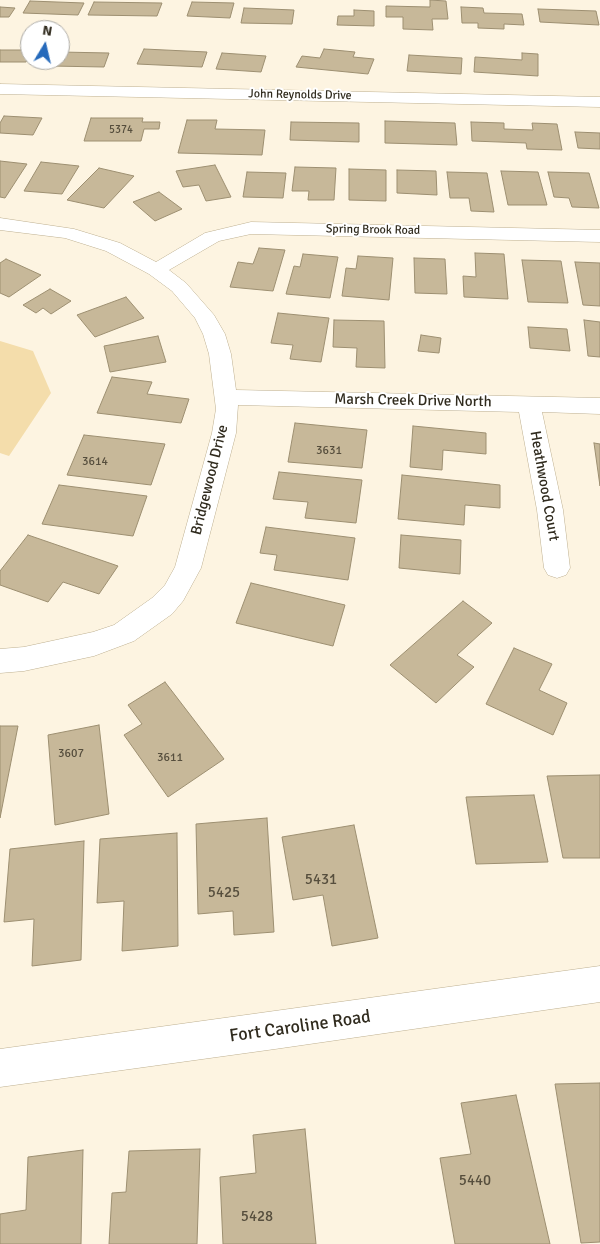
<!DOCTYPE html>
<style>
body{margin:0}
#map{position:relative;width:600px;height:1244px;overflow:hidden;background:#fdf4e1;font-family:Signika,sans-serif}
canvas{display:block}
.north{position:absolute;left:20px;top:20px;width:50px;height:50px;box-sizing:border-box;background:#fff;border:1px solid #acaaa5;border-radius:50%;rotate:9deg;font-size:14px;font-weight:700;line-height:20px;text-align:center;color:#302b1e}
.north::after{content:'';display:block;margin:auto;width:18px;height:22px;background:#266abb;clip-path:polygon(50% 0,100% 100%,50% 72%,0 100%)}
</style>
<div id="map">
<canvas width="600" height="1244"></canvas>
<div class="north">N</div>
</div>
<script>
const g = document.querySelector('canvas').getContext('2d');
g.lineJoin = 'round';
function paint(path, color) {
  g.fillStyle = color;
  g.fill(path, 'evenodd');
}
function shape(rows) {
  const path = new Path2D();
  for (const r of rows) {
    path.moveTo(r[0], r[1]);
    for (let i = 2; i < r.length; i += 2) path.lineTo(r[i], r[i + 1]);
  }
  return path;
}
function stroke(path, color, width, dash) {
  g.strokeStyle = color;
  g.lineWidth = width;
  g.lineCap = dash ? 'butt' : 'round';
  g.setLineDash(dash || []);
  g.stroke(path);
}
function label(font, color, halo, rows, align = 'center') {
  g.font = font + ' Signika,sans-serif';
  g.lineWidth = 4;
  g.setLineDash([]);
  g.textBaseline = 'middle';
  g.strokeStyle = halo;
  g.fillStyle = color;
  for (const [text, x, y, turn = 0] of rows) {
    g.save();
    g.translate(x, y);
    g.rotate((+turn || 0) * Math.PI / 180);
    g.textAlign = isNaN(turn) ? turn : align;
    if (halo) g.strokeText(text, 0, 0);
    g.fillText(text, 0, 0);
    g.restore();
  }
}
const green = shape([
 [0,341,33,351,51,393,9,456,0,453]
]);
const building = shape([
 [430,0,446,1,448,19,432,19,433,30,403,29,403,17,386,17,386,6,430,7,430,0],
 [30,1,84,3,78,15,23,13,30,1],
 [94,2,162,3,157,16,88,15,94,2],
 [192,2,234,3,230,18,187,16,192,2],
 [0,7,15,8,9,17,0,17,0,7],
 [461,7,483,8,484,13,522,14,524,25,504,24,504,29,478,28,478,23,462,23,461,7],
 [244,8,294,10,292,24,241,23,244,8],
 [538,9,596,11,599,25,540,22,538,9],
 [354,10,374,11,374,26,337,25,338,16,354,16,354,10],
 [144,49,207,52,202,67,137,64,144,49],
 [324,49,355,52,353,57,374,59,368,74,296,67,302,56,320,58,324,49],
 [0,50,30,50,30,52,26,62,0,62,0,50],
 [60,52,109,53,104,67,51,66,54,60,60,60,60,52],
 [222,53,266,56,261,72,216,69,222,53],
 [522,53,538,54,538,76,474,72,475,57,522,60,522,53],
 [409,55,462,58,461,74,407,71,409,55],
 [4,116,42,118,33,135,0,133,0,123,4,116],
 [91,118,143,118,142,122,160,122,159,129,144,129,141,141,84,141,91,118],
 [187,120,217,120,215,129,265,130,262,155,178,153,187,120],
 [385,121,455,123,457,145,385,143,385,121],
 [291,122,359,123,359,142,290,140,291,122],
 [471,122,504,123,504,129,533,130,532,123,557,124,562,150,527,149,526,143,472,141,471,122],
 [575,132,600,133,600,149,578,148,575,132],
 [0,161,27,164,5,198,0,197,0,161],
 [41,162,79,166,62,194,24,191,41,162],
 [215,165,231,197,206,201,199,185,183,187,176,171,215,165],
 [295,167,336,168,334,200,308,200,309,191,292,191,295,167],
 [99,168,134,176,104,208,67,200,99,168],
 [349,169,386,170,386,201,349,200,349,169],
 [397,170,436,171,437,195,397,193,397,170],
 [501,171,538,172,547,205,508,205,501,171],
 [247,172,286,173,283,198,243,197,247,172],
 [447,172,487,173,494,212,471,211,469,198,450,198,447,172],
 [548,172,589,173,599,208,572,207,569,198,554,197,548,172],
 [159,192,182,209,155,221,133,202,159,192],
 [259,248,285,250,273,291,230,287,238,262,253,264,259,248],
 [475,253,504,254,508,299,464,297,463,276,476,277,475,253],
 [303,254,338,257,330,298,286,294,294,266,300,267,303,254],
 [358,256,393,258,389,300,342,296,346,268,356,269,358,256],
 [414,258,445,259,447,294,415,293,414,258],
 [6,259,41,275,9,297,0,293,0,263,6,259],
 [522,260,561,261,568,303,528,302,522,260],
 [575,262,600,263,600,306,583,305,575,262],
 [50,289,71,301,51,314,43,308,36,313,23,305,50,289],
 [126,297,144,318,95,337,77,315,126,297],
 [278,313,329,318,321,362,290,359,293,345,271,343,278,313],
 [334,320,384,321,385,368,356,367,357,348,333,347,334,320],
 [584,320,600,322,600,357,588,356,584,320],
 [528,327,567,329,570,351,530,348,528,327],
 [421,335,441,338,439,353,418,351,421,335],
 [158,336,166,362,110,372,104,346,158,336],
 [112,377,152,382,147,394,189,399,181,423,97,413,112,377],
 [295,423,367,430,362,468,288,462,295,423],
 [413,426,486,433,486,454,443,450,442,470,410,467,413,426],
 [84,435,165,444,151,485,67,475,84,435],
 [594,443,600,444,600,486,594,443],
 [279,472,362,480,356,523,305,518,308,502,273,499,279,472],
 [402,475,500,485,500,508,465,505,464,525,398,519,402,475],
 [59,485,147,496,133,536,42,524,59,485],
 [266,527,355,538,348,580,274,570,277,555,260,553,266,527],
 [28,535,118,566,99,594,63,582,48,602,0,585,0,571,28,535],
 [401,535,461,540,460,574,399,568,401,535],
 [251,583,345,605,333,646,236,623,251,583],
 [463,601,492,623,457,655,474,667,436,703,390,665,463,601],
 [514,648,552,664,539,690,567,703,553,735,486,704,514,648],
 [165,682,224,759,168,797,124,735,142,724,128,705,165,682],
 [99,725,109,814,55,825,48,735,99,725],
 [0,726,18,726,0,818,0,726],
 [600,775,600,858,563,858,547,776,600,775],
 [534,795,548,862,476,864,466,797,534,795],
 [267,818,274,932,234,935,233,911,198,914,196,824,267,818],
 [354,825,378,938,332,946,323,895,293,900,282,837,354,825],
 [177,833,178,946,122,951,124,901,97,903,100,839,177,833],
 [84,841,81,960,32,966,34,919,4,922,10,849,84,841],
 [600,1083,600,1242,581,1243,555,1084,600,1083],
 [516,1095,550,1244,455,1244,440,1158,471,1154,461,1103,516,1095],
 [305,1129,316,1244,223,1244,220,1177,256,1173,253,1135,305,1129],
 [200,1149,197,1244,109,1244,112,1193,126,1192,129,1151,200,1149],
 [83,1150,81,1244,0,1244,0,1214,26,1210,28,1157,83,1150]
]);
const minor = shape([
 [0,84,600,97,600,107,0,94,0,84],
 [0,218,74,229,120,243,156,262,205,233,251,222,600,230,600,242,251,234,219,241,169,270,186,283,214,315,225,334,231,354,236,390,600,398,600,414,542,412,563,510,570,568,566,575,557,578,548,575,544,568,537,510,519,412,238,405,236,433,201,568,183,601,172,614,134,641,94,656,24,671,0,673,0,649,24,647,93,632,114,625,152,598,165,585,175,567,212,433,216,409,209,354,203,334,195,318,172,291,149,274,106,251,65,238,0,230,0,218],
 [600,966,600,1002,275,1049,0,1087,0,1049,600,966]
]);
const farNumbernames = [
 ["5374",121,130]
];
const farStreetnames = [
 ["John Reynolds Drive",300,95,1],
 ["Spring Brook Road",373,230,1]
];
const numberNames = [
 ["3631",329,451],
 ["3614",95,462],
 ["3607",71,754],
 ["3611",170,758]
];
const streetNames = [
 ["Marsh Creek Drive North",413,401,1],
 ["Bridgewood Drive",210,480,-76],
 ["Heathwood Court",544,486,80]
];
const nearNumbernames = [
 ["5431",321,880],
 ["5425",224,893],
 ["5440",475,1181],
 ["5428",257,1217]
];
const nearStreetnames = [
 ["Fort Caroline Road",300,1027,-8]
];
paint(green, '#f4ddab');
paint(building, '#c7b899');
stroke(building, '#9d8f71', 1);
stroke(minor, '#beb091', 1);
paint(minor, '#fff');
label('11px', '#564e3d', null, farNumbernames);
label('12px', '#302b1e', '#fff', farStreetnames);
label('12px', '#564e3d', null, numberNames);
label('15px', '#302b1e', '#fff', streetNames);
label('15px', '#564e3d', null, nearNumbernames);
label('18px', '#302b1e', '#fff', nearStreetnames);
</script>
